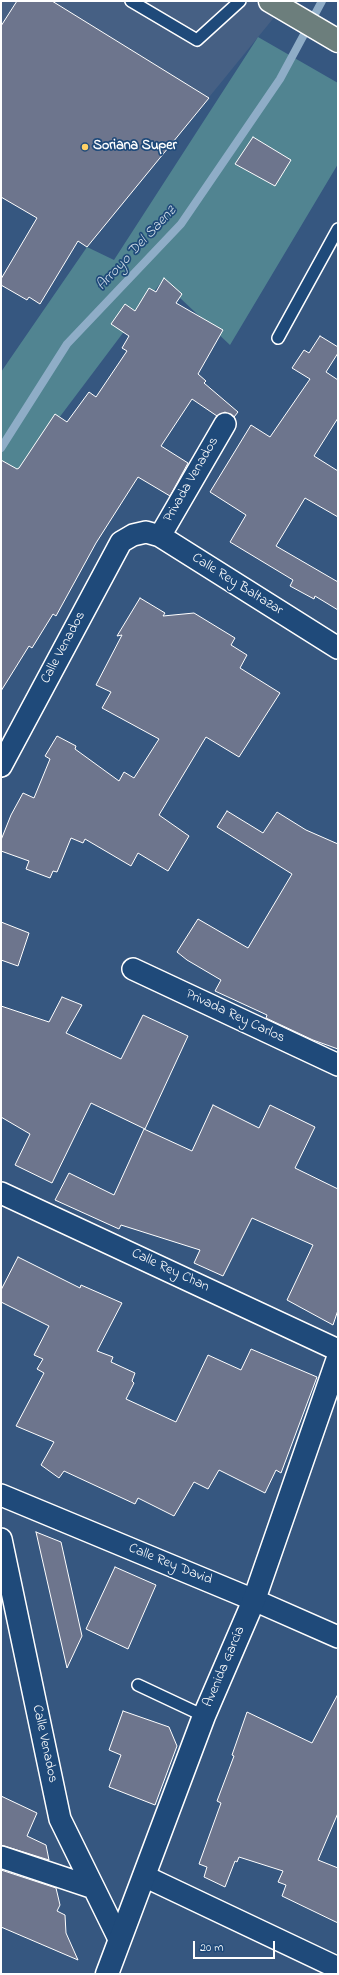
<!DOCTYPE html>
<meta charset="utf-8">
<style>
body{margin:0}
#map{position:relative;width:339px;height:1975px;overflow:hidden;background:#365780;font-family:"Indie Flower",sans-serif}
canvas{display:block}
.frame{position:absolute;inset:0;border:2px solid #fff;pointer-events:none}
.scale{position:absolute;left:193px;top:1941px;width:82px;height:18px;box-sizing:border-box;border:2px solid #fff;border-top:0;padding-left:5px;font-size:12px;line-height:14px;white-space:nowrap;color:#fff;-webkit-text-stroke:3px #1f4a7a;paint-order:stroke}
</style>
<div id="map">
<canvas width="339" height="1975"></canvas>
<div class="frame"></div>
<div class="scale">20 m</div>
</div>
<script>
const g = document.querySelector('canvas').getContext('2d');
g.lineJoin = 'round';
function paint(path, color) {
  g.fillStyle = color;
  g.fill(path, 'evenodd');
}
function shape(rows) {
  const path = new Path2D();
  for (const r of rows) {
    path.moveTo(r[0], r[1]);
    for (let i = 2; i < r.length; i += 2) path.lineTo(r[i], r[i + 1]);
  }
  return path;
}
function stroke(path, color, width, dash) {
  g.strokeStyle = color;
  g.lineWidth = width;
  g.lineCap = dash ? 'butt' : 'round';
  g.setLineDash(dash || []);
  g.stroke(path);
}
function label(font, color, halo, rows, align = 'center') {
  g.font = font + ' "Indie Flower",sans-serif';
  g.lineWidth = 3.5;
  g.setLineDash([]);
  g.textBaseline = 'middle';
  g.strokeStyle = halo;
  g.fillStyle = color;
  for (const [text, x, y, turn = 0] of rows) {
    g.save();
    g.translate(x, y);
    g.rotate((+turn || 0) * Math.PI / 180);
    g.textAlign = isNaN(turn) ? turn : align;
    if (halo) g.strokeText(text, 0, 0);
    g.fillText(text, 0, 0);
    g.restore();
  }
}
const built = shape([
 [1,1,254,1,276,15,87,247,1,197]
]);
const green = shape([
 [258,37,338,83,338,164,230,345,162,281,1,495,1,372,87,247,114,260]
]);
const stream = shape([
 [1,448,67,344,181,224,280,79,322,1]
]);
const building = shape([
 [17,1,52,1,209,98,87,247,78,241,40,304,29,297,27,300,1,285,1,279,37,218,1,197,1,26,17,1],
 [253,137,291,160,275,186,235,164,253,137],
 [164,278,182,294,176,303,223,330,198,374,206,381,204,383,238,412,234,417,225,412,217,416,192,399,161,446,188,463,170,496,138,477,96,543,56,616,53,614,32,648,29,646,1,691,1,460,17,469,19,468,55,414,67,422,89,392,96,397,127,351,122,348,129,336,111,324,125,304,135,311,149,288,156,292,164,278],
 [320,336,338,347,338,353,326,372,338,380,338,418,314,456,338,471,338,517,305,498,276,546,338,582,338,610,315,596,314,599,290,586,293,580,230,542,246,515,210,492,251,425,270,437,310,379,292,368,304,350,309,353,320,336],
 [140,598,165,613,163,616,194,613,235,638,231,645,247,655,240,668,280,693,239,757,206,737,159,815,189,836,168,871,138,853,131,866,85,839,83,843,71,838,57,872,53,871,50,878,26,869,29,861,1,851,1,840,11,815,23,793,34,798,50,759,45,756,57,736,76,746,75,749,119,781,124,772,134,778,159,739,102,708,111,692,96,685,122,635,117,636,140,598],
 [227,811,263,833,277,812,306,830,338,844,338,1049,313,1040,266,1018,267,1015,215,991,221,980,187,960,177,952,198,919,248,948,292,874,217,827,227,811],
 [1,922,29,933,18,966,1,960,1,922],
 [62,997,82,1005,66,1033,121,1059,143,1015,188,1036,145,1129,91,1103,52,1183,15,1165,30,1134,1,1117,1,1006,49,1022,62,997],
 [213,1105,259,1128,270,1105,315,1127,295,1168,338,1189,338,1310,333,1325,287,1300,313,1245,252,1218,223,1276,194,1263,200,1250,121,1225,119,1229,55,1200,69,1173,114,1195,144,1129,192,1151,213,1105],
 [18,1257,80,1288,81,1285,122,1303,97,1351,113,1357,111,1362,135,1373,132,1381,134,1383,126,1399,176,1422,208,1355,241,1370,251,1349,317,1377,281,1473,276,1470,265,1493,219,1470,208,1489,194,1482,174,1516,138,1498,135,1504,64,1471,59,1478,41,1465,54,1442,16,1426,44,1373,37,1369,43,1359,34,1355,49,1326,1,1302,1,1290,18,1257],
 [36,1532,61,1542,82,1636,67,1668,36,1532],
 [115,1567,156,1585,128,1649,86,1629,115,1567],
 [338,1694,338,1813,318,1860,338,1868,338,1923,282,1896,286,1885,278,1882,283,1871,239,1857,237,1862,235,1861,225,1887,204,1877,207,1867,199,1864,221,1803,217,1801,234,1756,232,1755,247,1712,312,1743,338,1694],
 [123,1711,169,1727,177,1746,155,1805,109,1787,121,1755,109,1750,123,1711],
 [1,1796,37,1813,27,1836,46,1845,49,1860,1,1845,1,1796],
 [1,1870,56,1888,60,1905,57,1911,65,1915,66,1933,78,1960,1,1927,1,1870]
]);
const service = shape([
 [131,1,197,40,240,1],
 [278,338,338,229],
 [138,1685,204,1716]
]);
const minor = shape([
 [160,536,225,424],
 [1,766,121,542,133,535,146,532,160,536,338,648],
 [133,969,338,1065],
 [1,1193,338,1350],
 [1,1495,254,1600,338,1637],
 [1,1539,60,1819,119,1939],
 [1,1857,94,1888],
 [144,1876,338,1968]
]);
const secondary = shape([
 [107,1974,204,1716,254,1600,338,1358]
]);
const primary = shape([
 [270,1,338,41]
]);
const markers = [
 [85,147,4,"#ffd166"]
];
const poiNames = [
 ["Soriana Super",93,147]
];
const streetNames = [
 ["Privada Venados",192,480,-60],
 ["Calle Rey Baltazar",237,585,32],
 ["Calle Venados",64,648,-62],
 ["Privada Rey Carlos",235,1017,25],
 ["Calle Rey Chan",170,1271,25],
 ["Calle Rey David",170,1565,22],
 ["Avenida García",225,1667,-67],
 ["Calle Venados",44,1744,78]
];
const waterNames = [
 ["Arroyo Del Saenz",137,249,-47]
];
paint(built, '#466084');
paint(green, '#518491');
stroke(stream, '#8fadc7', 8);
paint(building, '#6d758d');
stroke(building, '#fff', 1);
stroke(service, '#fff', 14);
stroke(minor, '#fff', 24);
stroke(secondary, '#fff', 25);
stroke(primary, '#fff', 25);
stroke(service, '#1f4a7a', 11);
stroke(minor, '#1f4a7a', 21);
stroke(secondary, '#1f4a7a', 22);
stroke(primary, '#6c7e7c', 22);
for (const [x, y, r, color] of markers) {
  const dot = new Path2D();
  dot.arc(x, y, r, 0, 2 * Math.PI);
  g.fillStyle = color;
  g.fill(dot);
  stroke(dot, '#1f4a7a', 1.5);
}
label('bold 14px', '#fff', '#1f4a7a', poiNames, 'left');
label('14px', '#fff', '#1f4a7a', streetNames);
label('italic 15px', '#d0dde8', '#1f4a7a', waterNames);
</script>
